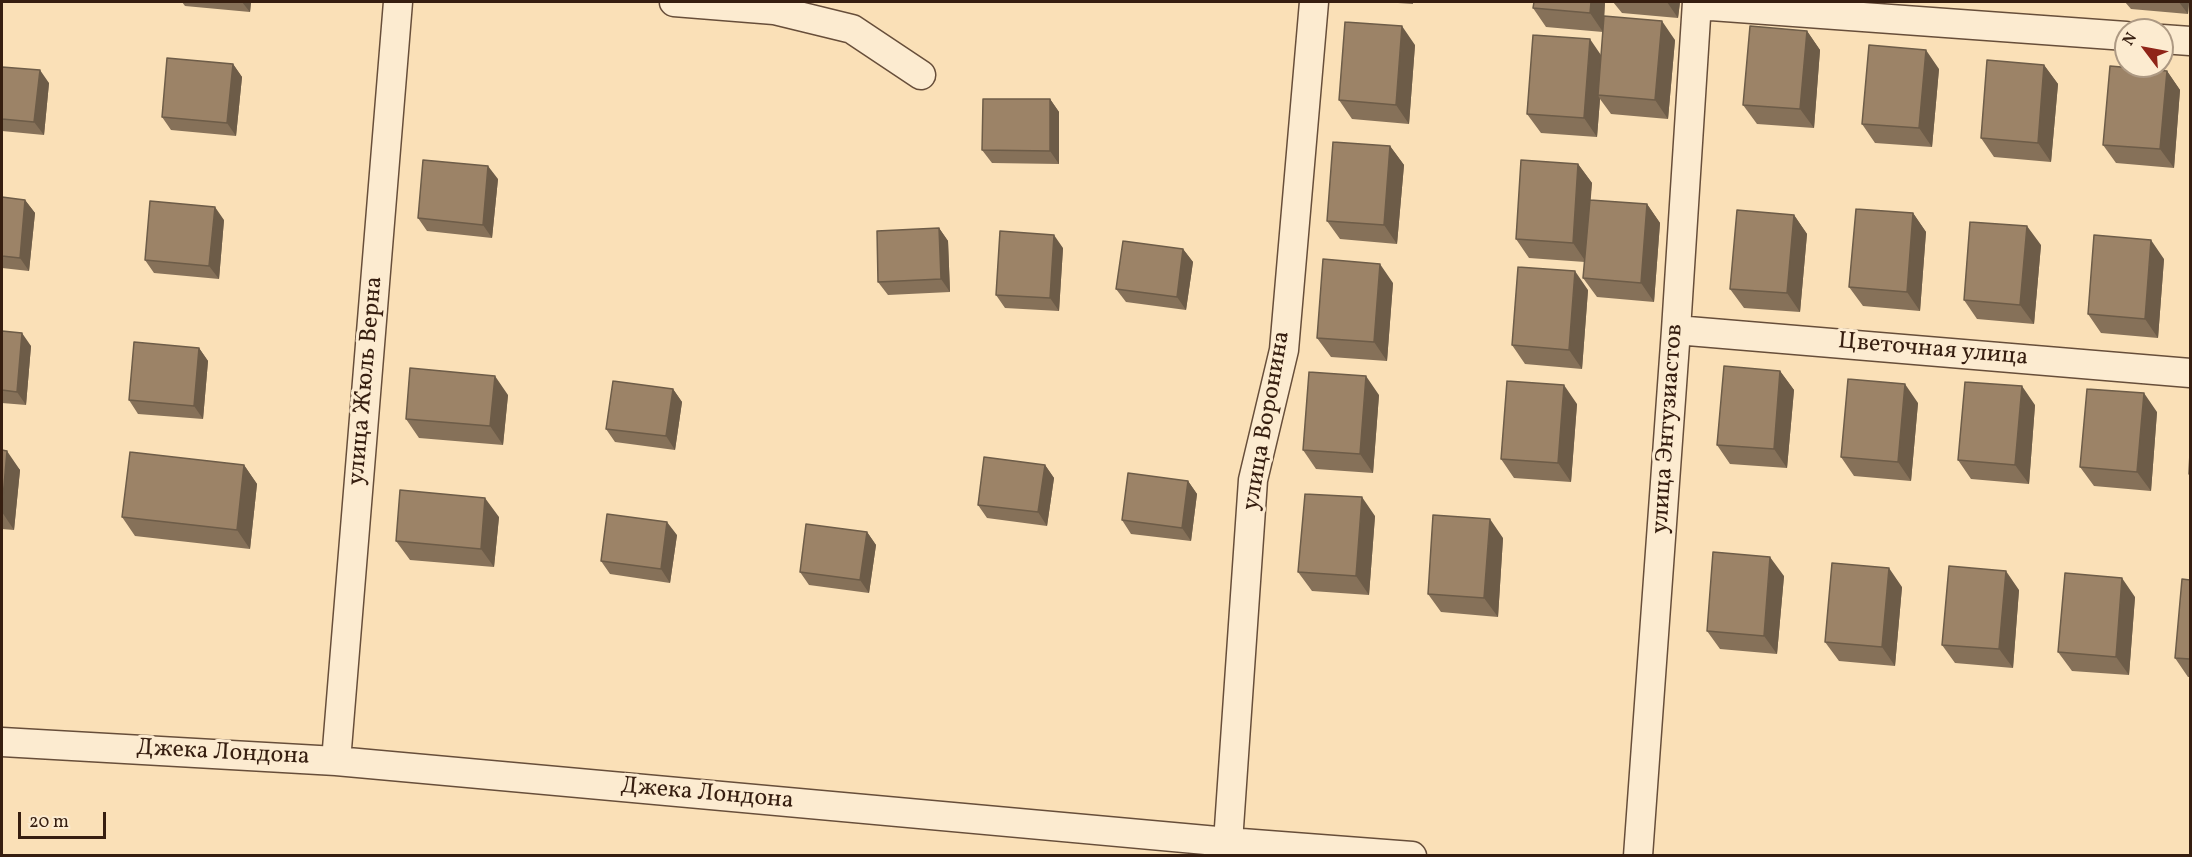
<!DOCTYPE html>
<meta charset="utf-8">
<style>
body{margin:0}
#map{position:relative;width:2192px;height:857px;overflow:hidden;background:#fae0b7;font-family:Vollkorn,serif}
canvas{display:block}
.frame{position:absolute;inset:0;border:3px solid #361e10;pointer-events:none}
.north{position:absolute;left:2114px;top:18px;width:60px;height:60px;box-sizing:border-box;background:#fcebd0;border:2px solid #ad9983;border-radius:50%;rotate:302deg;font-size:16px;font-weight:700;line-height:24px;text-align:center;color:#361e10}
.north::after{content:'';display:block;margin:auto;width:21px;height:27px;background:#8f2418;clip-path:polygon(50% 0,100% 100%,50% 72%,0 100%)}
.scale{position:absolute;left:18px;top:812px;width:88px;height:27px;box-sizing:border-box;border:3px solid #361e10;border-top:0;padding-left:8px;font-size:18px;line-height:21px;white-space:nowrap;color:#361e10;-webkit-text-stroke:4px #fcebd0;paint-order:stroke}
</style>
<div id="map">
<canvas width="2192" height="857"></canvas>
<div class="frame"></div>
<div class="north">N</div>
<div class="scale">20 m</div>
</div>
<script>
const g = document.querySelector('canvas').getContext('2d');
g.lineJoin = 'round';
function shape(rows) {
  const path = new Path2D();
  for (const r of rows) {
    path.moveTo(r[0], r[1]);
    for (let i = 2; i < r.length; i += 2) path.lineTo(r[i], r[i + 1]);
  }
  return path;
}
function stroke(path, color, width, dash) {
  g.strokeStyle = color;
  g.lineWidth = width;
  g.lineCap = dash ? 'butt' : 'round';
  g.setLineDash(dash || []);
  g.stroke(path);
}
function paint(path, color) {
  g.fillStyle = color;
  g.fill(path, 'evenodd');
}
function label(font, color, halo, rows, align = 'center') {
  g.font = font + ' Vollkorn,serif';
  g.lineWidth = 6;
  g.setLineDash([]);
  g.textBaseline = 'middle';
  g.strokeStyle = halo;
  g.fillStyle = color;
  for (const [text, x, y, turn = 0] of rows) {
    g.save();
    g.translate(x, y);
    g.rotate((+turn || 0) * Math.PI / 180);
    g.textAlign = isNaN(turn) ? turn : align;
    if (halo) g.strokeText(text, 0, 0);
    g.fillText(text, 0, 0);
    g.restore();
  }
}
const minor = shape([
 [674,2,774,10,852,29,921,75],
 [1697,5,2126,36],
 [2162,39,2190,41],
 [1676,330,2190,373],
 [2,742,336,761,1228,842,1412,856],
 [336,761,398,2],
 [1228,842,1253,480,1284,350,1314,2],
 [1638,856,1676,330,1697,2]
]);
const wall = shape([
 [182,2,251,2,250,12,185,6],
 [1383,2,1413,2,1413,4],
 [1605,2,1604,22,1675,40,1668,119,1611,114,1600,99,1597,137,1541,133,1527,114,1601,55,1603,32,1546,27,1533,8],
 [1613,2,1680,2,1678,18,1622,13],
 [2125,2,2189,2,2188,14,2131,9],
 [1807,31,1820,50,1814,128,1757,124,1743,105],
 [1415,45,1409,124,1352,119,1339,100],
 [233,64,242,77,236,136,171,130,162,117],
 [2044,65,2058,84,2051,162,1994,157,1981,138],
 [2,67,49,83,44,135,2,131],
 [1939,69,1932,147,1875,143,1862,124],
 [2167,71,2180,90,2174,168,2116,163,2103,145],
 [1050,99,1059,112,1059,164,992,163,982,150],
 [1390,146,1404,165,1397,244,1340,239,1327,221],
 [1578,164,1592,183,1590,200,1647,204,1660,223,1654,302,1597,297,1583,278,1585,262,1529,258,1516,239],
 [498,179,492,238,427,231,418,218],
 [2,197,25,200,35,213,29,271,2,268],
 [1913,213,1926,232,1920,311,1863,306,1849,287],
 [1794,215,1807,234,1800,312,1744,308,1730,289],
 [224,220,219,279,154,273,145,260],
 [939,228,948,241,950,292,888,295,878,282],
 [2041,245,2034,324,1977,319,1964,300],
 [1063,248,1059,311,1005,308,996,295],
 [1183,249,1193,262,1186,310,1126,302,1116,289],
 [2164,259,2158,338,2101,333,2088,314],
 [1393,283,1387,361,1331,357,1317,338],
 [1588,290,1582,369,1525,364,1512,345],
 [2,331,31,346,26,405,2,403],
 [199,348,208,361,203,419,138,414,129,400],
 [1780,371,1794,390,1787,468,1730,464,1717,445],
 [673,389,682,402,675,450,615,442,606,429],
 [508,395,503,445,419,438,406,419],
 [1379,395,1373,473,1316,469,1303,450],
 [1918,403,1911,481,1854,476,1841,457],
 [1577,404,1571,482,1514,478,1501,459],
 [2035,405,2029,484,1971,479,1958,460],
 [2157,412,2151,491,2094,486,2080,467],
 [2,450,20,470,14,530,2,529],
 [244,465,257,484,250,549,135,536,122,517],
 [1045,465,1054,478,1047,526,987,518,978,505],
 [1188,481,1197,494,1191,541,1131,534,1122,520],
 [1375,516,1369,595,1312,591,1298,572],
 [499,517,494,567,410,560,396,541],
 [867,532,876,545,869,593,809,585,800,572],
 [677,535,670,583,610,574,601,561],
 [1503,538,1498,617,1441,612,1428,594],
 [1784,576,1777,654,1720,649,1707,631],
 [2190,580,2190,677,2188,677,2175,658],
 [1902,587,1895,666,1839,661,1825,642],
 [2019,590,2013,668,1955,663,1942,645],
 [2135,597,2129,675,2072,671,2058,652]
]);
const shadedWall = shape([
 [242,2,251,2,250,12],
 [1591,2,1605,2,1603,32,1590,13],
 [1667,2,1680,2,1678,18],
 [2179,2,2189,2,2188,14],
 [1662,21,1675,40,1668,119,1655,100],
 [1402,26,1415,45,1409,124,1396,105],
 [1807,31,1820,50,1814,128,1800,109],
 [1590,39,1603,58,1598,95,1600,99,1597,137,1584,118],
 [1926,50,1939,69,1932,147,1919,128],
 [233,64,242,77,236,136,227,123],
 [2044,65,2058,84,2051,162,2038,143],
 [40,70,49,83,44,135,34,122],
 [2167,71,2180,90,2174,168,2160,149],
 [1050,99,1059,112,1059,164,1050,151],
 [1390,146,1404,165,1397,244,1384,225],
 [1578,164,1592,183,1586,262,1573,243],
 [488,166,498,179,492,238,483,225],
 [25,200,35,213,29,271,20,258],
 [1647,204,1660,223,1654,302,1641,283],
 [215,207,224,220,219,279,209,266],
 [1913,213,1926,232,1920,311,1907,292],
 [1794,215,1807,234,1800,312,1787,293],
 [2027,226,2041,245,2034,324,2020,305],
 [939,228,948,241,950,292,941,279],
 [1054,235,1063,248,1059,311,1050,298],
 [2151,240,2164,259,2158,338,2145,319],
 [1183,249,1193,262,1186,310,1177,297],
 [1380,264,1393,283,1387,361,1374,342],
 [1575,271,1588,290,1582,369,1569,350],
 [22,333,31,346,26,405,17,392],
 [199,348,208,361,203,419,194,406],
 [1780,371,1794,390,1787,468,1774,449],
 [495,376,508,395,503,445,490,426],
 [1366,376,1379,395,1373,473,1360,454],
 [1905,384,1918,403,1911,481,1898,462],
 [1564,385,1577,404,1571,482,1558,463],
 [2022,386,2035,405,2029,484,2015,465],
 [673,389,682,402,675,450,666,436],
 [2144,393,2157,412,2151,491,2137,472],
 [7,451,20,470,14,530,2,512],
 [244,465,257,484,250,549,237,530],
 [1045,465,1054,478,1047,526,1038,512],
 [1188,481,1197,494,1191,541,1182,528],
 [1362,497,1375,516,1369,595,1356,576],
 [485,498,499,517,494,567,481,549],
 [1490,519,1503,538,1498,617,1484,598],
 [667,522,677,535,670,583,661,569],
 [867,532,876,545,869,593,860,580],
 [1770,557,1784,576,1777,654,1764,636],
 [1889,568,1902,587,1895,666,1882,647],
 [2006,571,2019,590,2013,668,1999,649],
 [2122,578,2135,597,2129,675,2116,657]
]);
const building = shape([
 [1534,2,1591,2,1590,13,1533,8,1534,2],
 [1604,16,1662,21,1655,100,1598,95,1604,16],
 [1345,22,1402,26,1396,105,1339,100,1345,22],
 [1750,26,1807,31,1800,109,1743,105,1750,26],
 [1533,35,1590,39,1584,118,1527,114,1533,35],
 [1869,45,1926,50,1919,128,1862,124,1869,45],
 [167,58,233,64,227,123,162,117,167,58],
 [1987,60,2044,65,2038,143,1981,138,1987,60],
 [2110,66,2167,71,2160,149,2103,145,2110,66],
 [2,67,40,70,34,122,2,119,2,67],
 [983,99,1050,99,1050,151,982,150,983,99],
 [1333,142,1390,146,1384,225,1327,221,1333,142],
 [423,160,488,166,483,225,418,218,423,160],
 [1521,160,1578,164,1573,243,1516,239,1521,160],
 [2,197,25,200,20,258,2,256,2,197],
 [1590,200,1647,204,1641,283,1583,278,1590,200],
 [150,201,215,207,209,266,145,260,150,201],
 [1856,209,1913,213,1907,292,1849,287,1856,209],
 [1737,210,1794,215,1787,293,1730,289,1737,210],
 [1970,222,2027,226,2020,305,1964,300,1970,222],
 [939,228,941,279,878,282,877,231,939,228],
 [1000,231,1054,235,1050,298,996,295,1000,231],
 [2094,235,2151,240,2145,319,2088,314,2094,235],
 [1123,241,1183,249,1177,297,1116,289,1123,241],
 [1323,259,1380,264,1374,342,1317,338,1323,259],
 [1518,267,1575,271,1569,350,1512,345,1518,267],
 [2,331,22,333,17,392,2,390,2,331],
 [134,342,199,348,194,406,129,400,134,342],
 [1724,366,1780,371,1774,449,1717,445,1724,366],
 [410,368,495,376,490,426,406,419,410,368],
 [1309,372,1366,376,1360,454,1303,450,1309,372],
 [1848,379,1905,384,1898,462,1841,457,1848,379],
 [613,381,673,389,666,436,606,429,613,381],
 [1507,381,1564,385,1558,463,1501,459,1507,381],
 [1965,382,2022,386,2015,465,1958,460,1965,382],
 [2087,389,2144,393,2137,472,2080,467,2087,389],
 [2,450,7,451,2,509,2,450],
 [130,452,244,465,237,530,122,517,130,452],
 [2190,452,2190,474,2189,474,2190,452],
 [984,457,1045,465,1038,512,978,505,984,457],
 [1128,473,1188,481,1182,528,1122,520,1128,473],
 [400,490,485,498,481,549,396,541,400,490],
 [1305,494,1362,497,1356,576,1298,572,1305,494],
 [607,514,667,522,661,569,601,561,607,514],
 [1433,515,1490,519,1484,598,1428,594,1433,515],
 [806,524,867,532,860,580,800,572,806,524],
 [1713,552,1770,557,1764,636,1707,631,1713,552],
 [1832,563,1889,568,1882,647,1825,642,1832,563],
 [1949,566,2006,571,1999,649,1942,645,1949,566],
 [2065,573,2122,578,2116,657,2058,652,2065,573],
 [2182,579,2190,580,2190,659,2175,658,2182,579]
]);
const streetNames = [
 ["Цветочная улица",1933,351,5],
 ["улица Жюль Верна",367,381,-85],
 ["улица Воронина",1268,421,-80],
 ["улица Энтузиастов",1669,429,-86],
 ["Джека Лондона",223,754,3],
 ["Джека Лондона",707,795,5]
];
stroke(minor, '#674e3a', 31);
stroke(minor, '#fcebd0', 28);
paint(wall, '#867159');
paint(shadedWall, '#6d5c48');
paint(building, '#9c8367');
stroke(building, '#6d5c48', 1.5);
label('24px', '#361e10', '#fcebd0', streetNames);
</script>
